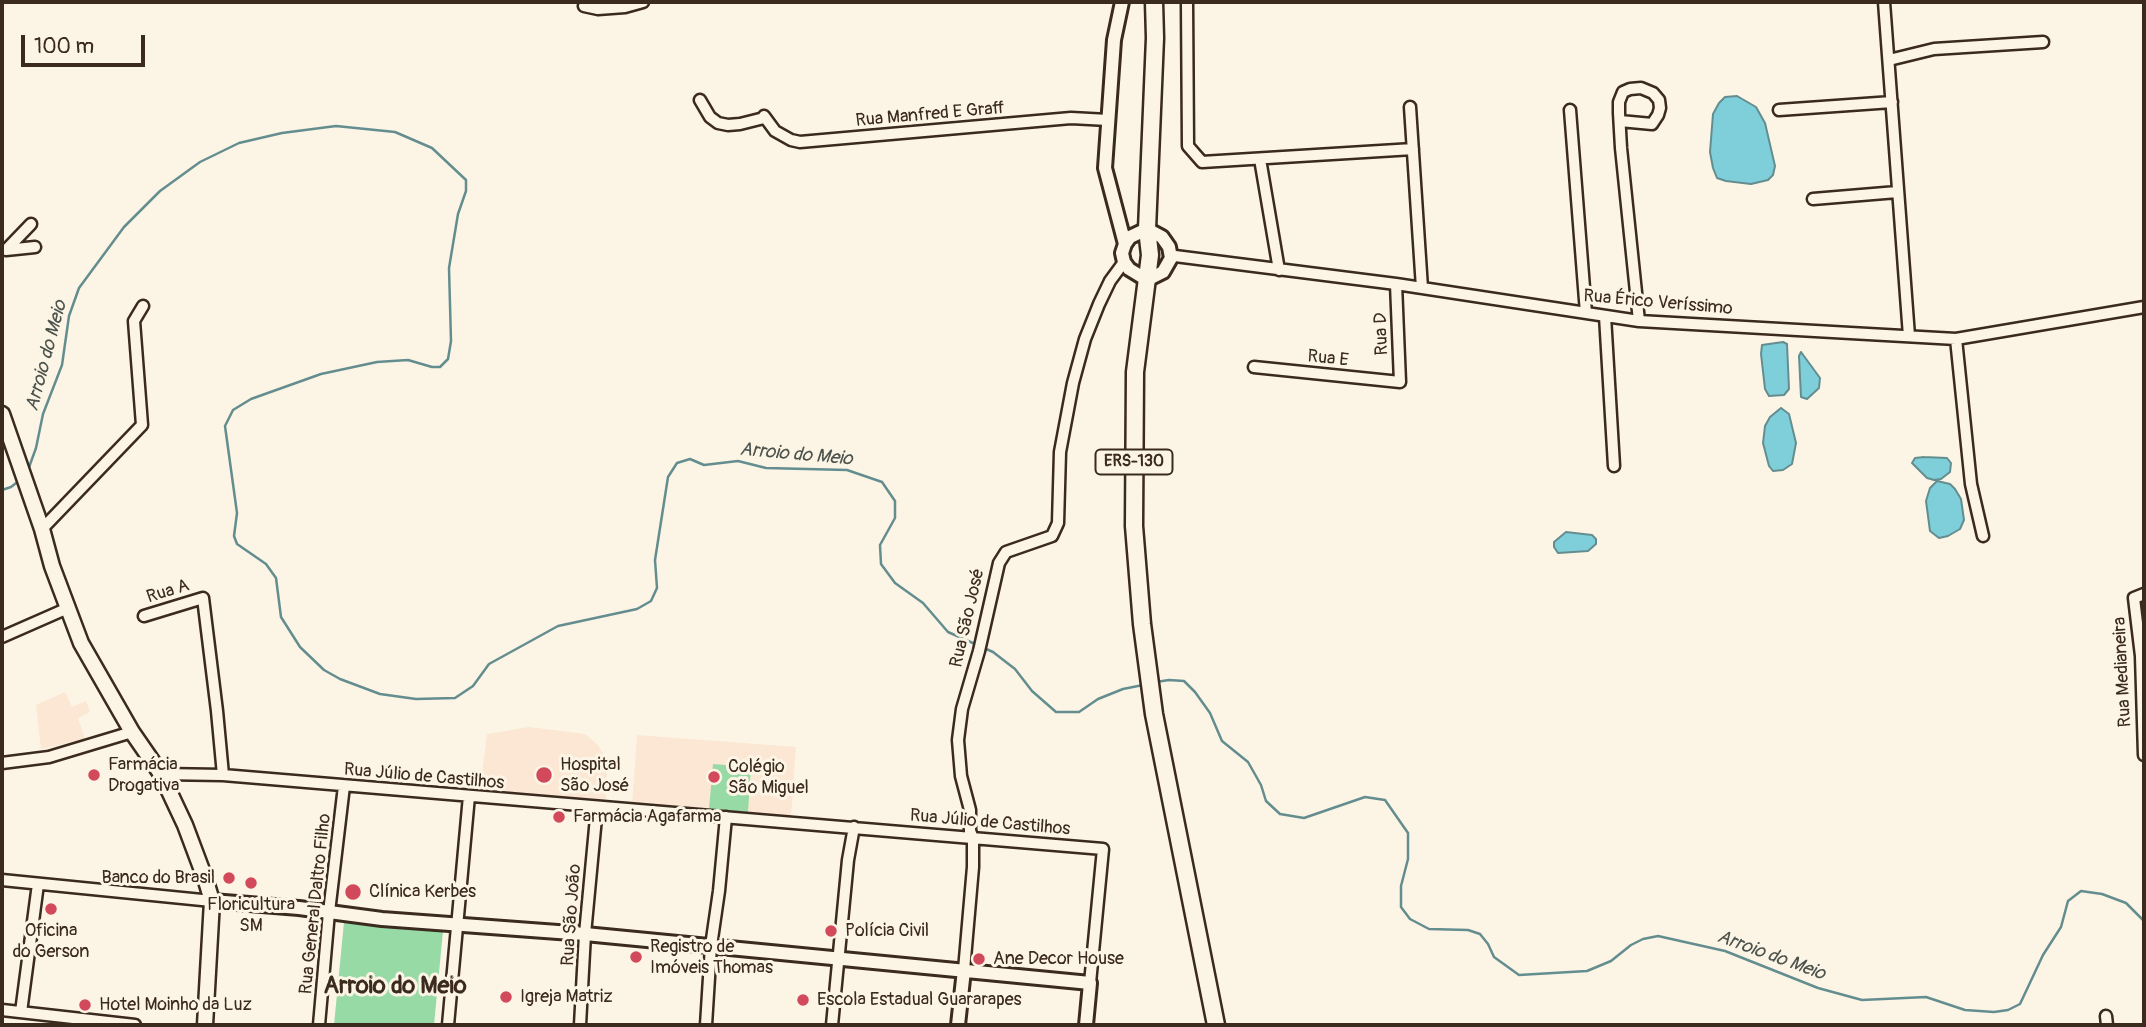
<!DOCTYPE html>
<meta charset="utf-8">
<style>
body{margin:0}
#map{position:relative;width:2146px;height:1027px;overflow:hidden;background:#fcf5e5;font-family:Pangolin,sans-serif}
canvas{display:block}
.frame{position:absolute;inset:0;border:4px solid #3b2a1e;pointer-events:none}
.scale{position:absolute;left:21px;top:35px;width:124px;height:32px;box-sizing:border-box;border:4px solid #3b2a1e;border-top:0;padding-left:9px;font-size:21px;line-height:24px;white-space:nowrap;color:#3b2a1e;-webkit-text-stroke:5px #fcf5e5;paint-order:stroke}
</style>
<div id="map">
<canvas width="2146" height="1027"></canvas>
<div class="frame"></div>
<div class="scale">100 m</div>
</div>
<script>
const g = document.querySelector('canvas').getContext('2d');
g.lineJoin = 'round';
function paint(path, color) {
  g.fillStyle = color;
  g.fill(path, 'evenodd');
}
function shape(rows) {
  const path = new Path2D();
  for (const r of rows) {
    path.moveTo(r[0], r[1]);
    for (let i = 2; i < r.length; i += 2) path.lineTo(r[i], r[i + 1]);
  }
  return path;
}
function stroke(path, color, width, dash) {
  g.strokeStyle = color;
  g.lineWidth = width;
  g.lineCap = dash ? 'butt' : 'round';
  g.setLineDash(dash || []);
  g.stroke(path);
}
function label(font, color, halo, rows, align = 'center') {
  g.font = font + ' Pangolin,sans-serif';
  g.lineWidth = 6;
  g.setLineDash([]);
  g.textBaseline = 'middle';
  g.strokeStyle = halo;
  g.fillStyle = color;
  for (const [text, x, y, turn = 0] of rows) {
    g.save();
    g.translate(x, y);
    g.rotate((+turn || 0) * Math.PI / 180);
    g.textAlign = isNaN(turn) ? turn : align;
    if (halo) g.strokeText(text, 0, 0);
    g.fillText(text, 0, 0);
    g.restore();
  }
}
const built = shape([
 [65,692,72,707,86,701,90,712,78,718,85,739,41,749,36,705],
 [529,727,585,734,598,745,607,761,606,800,478,790,480,789,487,734],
 [637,735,796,747,791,818,632,806]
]);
const green = shape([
 [713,764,751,767,748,812,709,809],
 [344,922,443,931,434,1025,334,1025]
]);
const water = shape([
 [1737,96,1756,107,1765,123,1775,166,1773,175,1768,180,1751,184,1726,181,1717,178,1713,168,1710,152,1713,114,1719,103,1725,97,1737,96],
 [1783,342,1787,344,1789,389,1784,395,1769,396,1765,389,1761,354,1762,345,1783,342],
 [1801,352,1820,378,1819,388,1807,399,1801,397,1799,356,1801,352],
 [1781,408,1789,414,1796,443,1792,464,1783,470,1773,471,1769,466,1763,443,1765,426,1770,417,1781,408],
 [1924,457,1947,458,1951,463,1950,472,1941,479,1934,480,1927,478,1912,463,1915,458,1924,457],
 [1937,481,1950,484,1955,489,1961,499,1964,520,1960,529,1948,536,1939,538,1930,531,1926,501,1930,488,1937,481],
 [1566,532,1592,535,1596,539,1596,544,1588,551,1558,553,1554,547,1554,542,1566,532]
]);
const stream = shape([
 [28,470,36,448,43,414,62,365,69,316,79,288,124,227,160,191,200,162,239,143,282,133,336,126,395,132,432,148,466,180,466,191,458,214,449,268,451,341,448,359,440,367,432,367,408,360,377,362,321,374,251,399,233,410,225,426,237,513,234,536,237,544,266,564,276,578,281,617,300,647,324,670,340,679,380,694,416,699,455,698,473,686,489,664,558,626,637,609,651,601,657,588,655,560,668,477,677,463,690,459,704,465,738,461,766,468,847,470,882,482,895,501,895,518,880,545,881,564,895,583,923,603,948,632,993,652,1015,669,1032,691,1056,712,1079,712,1098,699,1123,689,1143,685],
 [2,490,11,487,20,480],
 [1156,682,1169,680,1184,681,1195,692,1210,713,1222,741,1248,762,1261,785,1266,801,1280,814,1304,818,1365,797,1385,800,1408,833,1408,859,1401,886,1401,907,1410,919,1429,929,1468,930,1480,934,1488,944,1494,957,1519,975,1587,971,1611,961,1631,945,1643,939,1658,936,1725,951,1818,988,1862,1000,1926,997,1965,1010,1994,1012,2008,1010,2020,1004,2043,955,2061,927,2068,901,2081,891,2102,894,2126,903,2144,921]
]);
const minor = shape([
 [1187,2,1188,146,1202,162,1413,149],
 [1884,2,1909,336],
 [584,6,598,9,625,7,643,2],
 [1889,60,1934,49,2043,42],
 [700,100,710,117,718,123,728,125,740,124,764,118],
 [1410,107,1422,288],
 [1570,110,1586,313],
 [1779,110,1892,102],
 [764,116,775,131,791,140,800,142,1071,118,1108,120],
 [1620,121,1652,124,1658,115,1660,108,1659,100,1653,93,1641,88,1630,89,1623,92,1619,102,1619,113,1621,148,1639,321],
 [1260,159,1279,270],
 [1813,199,1897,192],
 [6,250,31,224],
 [6,250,35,247],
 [1171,258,1175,256,1396,284,1639,321,1956,339,2144,307],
 [1605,316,1614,466],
 [1956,339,1971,484,1983,536],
 [1254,367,1400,382,1396,284],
 [42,529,142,425,134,321,143,306],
 [2144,594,2134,598,2141,656,2144,755],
 [144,616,203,598,217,711,223,775],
 [2,637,68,608],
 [2,763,49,757,132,732],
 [161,774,223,775,1103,849,1090,983],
 [2,880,212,901],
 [964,970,973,867,973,838,970,831,970,810,961,776,958,740,962,709,979,651,999,563,1006,552,1052,536,1058,523,1060,452,1073,383,1085,339,1099,304,1110,281,1124,262],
 [2,1010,135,1025],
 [21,1012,38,884],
 [2106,1016,2107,1025],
 [319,1025,329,912,344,786],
 [448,1025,469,796],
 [580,1025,585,934,597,807],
 [706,1025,711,946,719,891,726,817],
 [832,1025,848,860,854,827]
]);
const tertiary = shape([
 [1122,2,1114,40,1105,168,1125,244],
 [1147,229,1162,237,1169,247,1171,258,1163,272,1147,280,1129,269,1124,262,1122,253,1125,244,1130,237,1147,229],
 [212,901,299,908,382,919,585,934,1090,983,1086,1025],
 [958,1025,964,970]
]);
const secondary = shape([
 [2,414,42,529,52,566,81,643,132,732,161,774,185,825,206,881,212,901,205,1025]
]);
const primary = shape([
 [1154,2,1155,38,1147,229,1150,255,1135,372,1134,526,1142,624,1154,714,1216,1025]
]);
const markers = [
 [94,775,7,"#d1495b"],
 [544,775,9,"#d1495b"],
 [714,777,7,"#d1495b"],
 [559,817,7,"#d1495b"],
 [229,878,7,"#d1495b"],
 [251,883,7,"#d1495b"],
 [353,892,9,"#d1495b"],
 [51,909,7,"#d1495b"],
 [831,931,7,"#d1495b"],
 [636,957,7,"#d1495b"],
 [979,959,7,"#d1495b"],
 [506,997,7,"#d1495b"],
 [803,1000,7,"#d1495b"],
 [85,1005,7,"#d1495b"]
];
const shields = [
 [1134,462,77]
];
const shieldNames = [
 ["ERS-130",1134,462]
];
const streetNames = [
 ["Rua Manfred E Graff",930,115,-5],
 ["Rua Érico Veríssimo",1658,303,5],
 ["Rua D",1382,334,-92],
 ["Rua E",1328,359,6],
 ["Rua A",168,592,-17],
 ["Rua São José",968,618,-77],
 ["Rua Medianeira",2123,672,-93],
 ["Rua Júlio de Castilhos",424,777,5],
 ["Rua Júlio de Castilhos",990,823,5],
 ["Rua General Daltro Filho",316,904,-84],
 ["Rua São João",572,915,-86]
];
const poiNames = [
 ["Farmácia",108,765],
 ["Drogativa",108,786],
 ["Hospital",560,765],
 ["São José",560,786],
 ["Colégio",728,767],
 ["São Miguel",728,788],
 ["Farmácia Agafarma",573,817],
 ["Banco do Brasil",215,878,"right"],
 ["Clínica Kerbes",369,892],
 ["Floricultura",251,905,"center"],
 ["SM",251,926,"center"],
 ["Oficina",51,931,"center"],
 ["do Gerson",51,952,"center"],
 ["Polícia Civil",845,931],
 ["Registro de",650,947],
 ["Imóveis Thomas",650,968],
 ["Ane Decor House",993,959],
 ["Igreja Matriz",520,997],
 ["Escola Estadual Guararapes",817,1000],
 ["Hotel Moinho da Luz",99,1005]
];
const waterNames = [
 ["Arroio do Meio",47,356,-75],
 ["Arroio do Meio",796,455,5],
 ["Arroio do Meio",1771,956,20]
];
const districtNames = [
 ["Arroio do Meio",395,987]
];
paint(built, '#fbe7d3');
paint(green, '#97daa6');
paint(water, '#7fcfda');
stroke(water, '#648d8f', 2);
stroke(stream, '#648d8f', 2.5);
stroke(minor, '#3b2a1e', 15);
stroke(tertiary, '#3b2a1e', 18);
stroke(secondary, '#3b2a1e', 19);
stroke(primary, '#3b2a1e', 21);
stroke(minor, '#fcf5e5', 10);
stroke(tertiary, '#fcf5e5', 12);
stroke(secondary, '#fcf5e5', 14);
stroke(primary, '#fcf5e5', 16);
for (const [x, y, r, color] of markers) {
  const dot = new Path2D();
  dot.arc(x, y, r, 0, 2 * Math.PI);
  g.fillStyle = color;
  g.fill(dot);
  stroke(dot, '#fcf5e5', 2.5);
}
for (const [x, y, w] of shields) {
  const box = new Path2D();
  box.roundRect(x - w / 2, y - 12.5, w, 25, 5);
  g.fillStyle = '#fcf5e5';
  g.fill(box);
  stroke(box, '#3b2a1e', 2);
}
label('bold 16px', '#3b2a1e', null, shieldNames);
label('18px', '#3b2a1e', '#fcf5e5', streetNames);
label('18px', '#3b2a1e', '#fcf5e5', poiNames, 'left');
label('italic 19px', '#4c534d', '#fcf5e5', waterNames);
label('bold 24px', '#3b2a1e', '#fcf5e5', districtNames);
</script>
